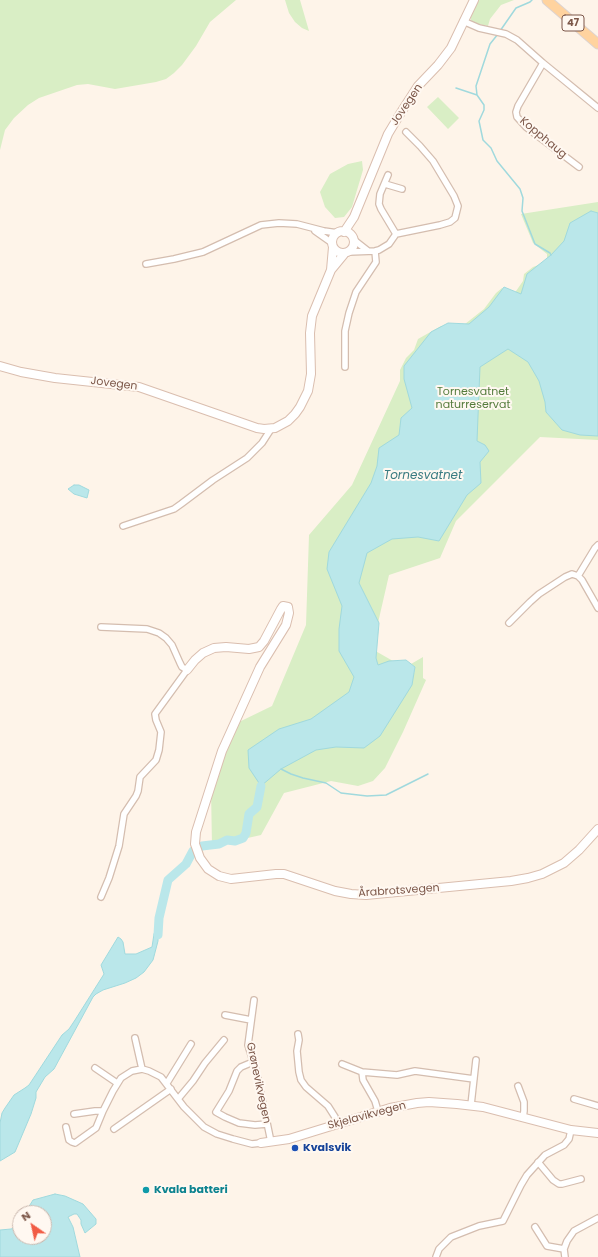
<!DOCTYPE html>
<meta charset="utf-8">
<style>
body{margin:0}
#map{position:relative;width:598px;height:1257px;overflow:hidden;background:#fef4e9;font-family:Poppins,sans-serif}
canvas{display:block}
.north{position:absolute;left:12px;top:1205px;width:40px;height:40px;box-sizing:border-box;background:#fff8f1;border:1px solid #cbb8ae;border-radius:50%;rotate:326deg;font-size:11px;font-weight:700;line-height:16px;text-align:center;color:#7c5749}
.north::after{content:'';display:block;margin:auto;width:14px;height:18px;background:#f15c45;clip-path:polygon(50% 0,100% 100%,50% 72%,0 100%)}
</style>
<div id="map">
<canvas width="598" height="1257"></canvas>
<div class="north">N</div>
</div>
<script>
const g = document.querySelector('canvas').getContext('2d');
g.lineJoin = 'round';
function paint(path, color) {
  g.fillStyle = color;
  g.fill(path, 'evenodd');
}
function shape(rows) {
  const path = new Path2D();
  for (const r of rows) {
    if (r.length === 3) {
      path.moveTo(r[0] + r[2], r[1]);
      path.arc(r[0], r[1], r[2], 0, 2 * Math.PI);
      continue;
    }
    path.moveTo(r[0], r[1]);
    for (let i = 2; i < r.length; i += 2) path.lineTo(r[i], r[i + 1]);
  }
  return path;
}
function stroke(path, color, width, dash) {
  g.strokeStyle = color;
  g.lineWidth = width;
  g.lineCap = dash ? 'butt' : 'round';
  g.setLineDash(dash || []);
  g.stroke(path);
}
function label(font, color, halo, rows, align = 'center') {
  g.font = font + ' Poppins,sans-serif';
  g.lineWidth = 4;
  g.setLineDash([]);
  g.textBaseline = 'middle';
  g.strokeStyle = halo;
  g.fillStyle = color;
  for (const [text, x, y, turn = 0] of rows) {
    g.save();
    g.translate(x, y);
    g.rotate((+turn || 0) * Math.PI / 180);
    g.textAlign = isNaN(turn) ? turn : align;
    if (halo) g.strokeText(text, 0, 0);
    g.fillText(text, 0, 0);
    g.restore();
  }
}
const green = shape([
 [0,0,236,0,210,22,196,46,182,65,174,73,166,79,156,82,115,89,88,84,77,85,39,98,28,105,14,118,5,130,0,150],
 [285,0,300,0,309,31,302,28,295,22,289,13],
 [479,0,514,0,501,5,490,19,488,26,474,23,471,20,471,16,474,6],
 [438,97,459,118,448,129,427,107],
 [362,161,363,170,352,207,344,217,335,218,325,207,320,192,330,174,348,164],
 [598,202,598,440,540,437,456,521,440,558,389,575,372,649,414,673,415,667,411,664,423,657,423,678,426,680,403,732,385,768,373,781,358,786,331,781,284,793,261,835,212,846,211,790,222,754,239,722,272,706,306,625,309,535,352,485,400,381,400,370,406,358,414,350,418,339,441,326,465,324,484,309,496,293,502,288,512,294,514,294,523,281,524,274,533,267,541,264,547,260,547,254,533,243,521,214]
]);
const water = shape([
 [591,211,598,213,598,436,580,435,562,430,546,412,545,402,539,381,528,362,508,349,480,367,477,441,485,445,489,451,480,462,481,483,467,495,439,541,418,537,392,539,367,553,359,583,379,623,376,658,378,665,389,661,406,660,415,667,412,685,380,736,364,748,336,747,316,750,281,769,261,786,249,768,248,750,279,729,311,719,349,692,354,677,339,651,339,629,342,606,327,569,329,552,371,483,377,466,379,448,399,435,401,418,412,408,404,379,404,366,431,332,448,323,469,324,489,307,504,287,521,294,527,274,551,255,564,241,570,223,591,211],
 [74,485,79,485,89,490,87,498,74,494,68,489,74,485],
 [154,934,158,935,158,941,153,960,144,972,136,978,125,983,103,990,96,994,93,997,54,1069,45,1077,36,1092,36,1098,31,1114,15,1152,0,1161,0,1123,2,1113,5,1108,14,1095,25,1088,29,1085,62,1035,69,1029,75,1020,104,974,101,965,118,937,121,939,123,942,125,954,136,954,152,947,154,934],
 [55,1194,65,1196,83,1204,96,1219,96,1224,85,1233,81,1224,81,1220,77,1214,74,1214,68,1217,73,1227,80,1257,0,1257,0,1230,11,1229,17,1227,20,1224,20,1237,44,1237,44,1213,25,1213,33,1200,55,1194]
]);
const stream = shape([
 [500,31,516,8,530,2,532,0],
 [498,34,490,44,476,86,477,95,484,105,484,110,479,121,483,140,491,148,497,161,520,189,523,198,522,211,535,244,550,253,551,255],
 [456,88,477,95],
 [281,769,291,774,303,778,326,783,341,793,367,796,386,795,428,774]
]);
const river = shape([
 [158,935,159,918,168,880,186,864,193,851,202,846,219,844,227,840,235,841,243,838,246,833,249,814,257,807,261,786]
]);
const street = shape([
 [463,21,479,28,506,34,517,40,543,63,598,108],
 [543,63,518,106,516,112,517,117,526,127,579,167],
 [388,175,380,194,379,204,381,209,396,234],
 [385,184,402,189],
 [315,231,332,243],
 [354,240,368,251],
 [349,252,375,251,379,250,389,244,396,234,440,225,450,222,455,218,458,206,454,196,433,161,420,146,406,132],
 [146,264,174,259,203,252,261,225,279,223,297,224,324,231,338,233],
 [345,367,345,331,349,313,356,292,376,262,375,251],
 [123,526,174,509,181,504,213,480,247,458,262,443,271,429],
 [578,576,595,548,598,545],
 [509,623,530,602,539,594,565,577,572,574,578,576,582,580,598,608],
 [101,627,147,629,159,633,166,638,172,645,180,663,182,667,187,670,155,714,156,720,161,732,159,750,156,760,140,777,138,791,136,796,124,814,119,846,109,878,101,897],
 [254,1000,248,1045,257,1074,271,1142],
 [225,1015,251,1020],
 [298,1034,299,1040,297,1051,299,1072,301,1080,306,1087,328,1106,335,1117,336,1124],
 [135,1038,142,1069],
 [253,1062,241,1067,237,1071,229,1091,216,1112,225,1117,239,1123,255,1125,267,1124],
 [342,1064,362,1072,397,1075,415,1071,474,1079],
 [95,1068,117,1083],
 [362,1072,363,1080,375,1101,378,1111],
 [167,1083,191,1044],
 [518,1086,524,1102,524,1111,523,1118],
 [178,1099,193,1081,205,1063,224,1040],
 [574,1099,598,1106],
 [471,1105,476,1060],
 [103,1111,113,1091,121,1078,132,1071,142,1069,149,1071,161,1077,184,1107,204,1127,217,1134,233,1139,252,1144,261,1143],
 [66,1127,69,1140,72,1142,75,1143,96,1128,103,1111,95,1111,74,1114],
 [114,1129,171,1089],
 [538,1162,553,1180,559,1184,562,1184,581,1179],
 [535,1227,547,1246,564,1249],
 [436,1257,439,1249,451,1237,479,1226,503,1221,521,1185,527,1175,545,1155,564,1145,569,1139,571,1130],
 [565,1257,564,1249,567,1241,574,1231,598,1218]
]);
const secondary = shape([
 [343,242,11],
 [344,232,354,217,388,134,400,114,418,86,438,65,451,48,474,0],
 [331,270,345,253],
 [0,366,21,372,55,378,139,387,257,428,264,429,275,428,288,421,295,414,300,407,308,391,311,374,310,333,312,316,331,270,333,247],
 [187,670,195,660,203,653,214,648,226,647,249,649,259,647,264,641,281,609,283,606,288,607,289,613,286,625,260,667,222,751,196,832,195,844,200,858,208,869,219,876,231,879,276,874,284,874,335,891,351,894,366,895,511,881,528,878,542,874,564,863,579,850,598,829],
 [261,1143,289,1139,390,1108,417,1103,429,1102,457,1104,483,1107,571,1130,598,1133]
]);
const primary = shape([
 [547,0,598,44]
]);
const markers = [
 [295,1148,4,"#1a4fb4"],
 [146,1190,4,"#0f9aa8"]
];
const shields = [
 [573,23,22]
];
const shieldNames = [
 ["47",573,23]
];
const streetNames = [
 ["Jovegen",407,105,-56],
 ["Kopphaug",543,138,40],
 ["Jovegen",114,384,7],
 ["Årabrotsvegen",399,891,-4],
 ["Grønevikvegen",258,1083,78],
 ["Skjelavikvegen",367,1116,-15]
];
const parkNames = [
 ["Tornesvatnet",473,392],
 ["naturreservat",473,405]
];
const transitNames = [
 ["Kvalsvik",303,1148]
];
const cultureNames = [
 ["Kvala batteri",154,1190]
];
const waterNames = [
 ["Tornesvatnet",423,476]
];
paint(green, '#d9eec5');
paint(water, '#bae7ea');
stroke(water, '#a0d9dd', 1);
stroke(stream, '#a0d9dd', 1.5);
stroke(river, '#bae7ea', 9);
stroke(street, '#d4bdaf', 8);
stroke(secondary, '#dabeaf', 10);
stroke(primary, '#ddd3d0', 11);
stroke(street, '#fff', 5.5);
stroke(secondary, '#fff', 8);
stroke(primary, '#ffd39f', 9);
for (const [x, y, r, color] of markers) {
  const dot = new Path2D();
  dot.arc(x, y, r, 0, 2 * Math.PI);
  g.fillStyle = color;
  g.fill(dot);
  stroke(dot, '#fff8f1', 1.5);
}
for (const [x, y, w] of shields) {
  const box = new Path2D();
  box.roundRect(x - w / 2, y - 8, w, 16, 3);
  g.fillStyle = '#fff8f1';
  g.fill(box);
  stroke(box, '#7c5749', 1);
}
label('bold 10px', '#7c5749', null, shieldNames);
label('11px', '#7c5749', '#fff8f1', streetNames);
label('11px', '#557c3d', '#fff8f1', parkNames);
label('bold 11px', '#164399', '#fff8f1', transitNames, 'left');
label('bold 11px', '#0d838f', '#fff8f1', cultureNames, 'left');
label('italic 12px', '#3b7c82', '#fff8f1', waterNames);
</script>
